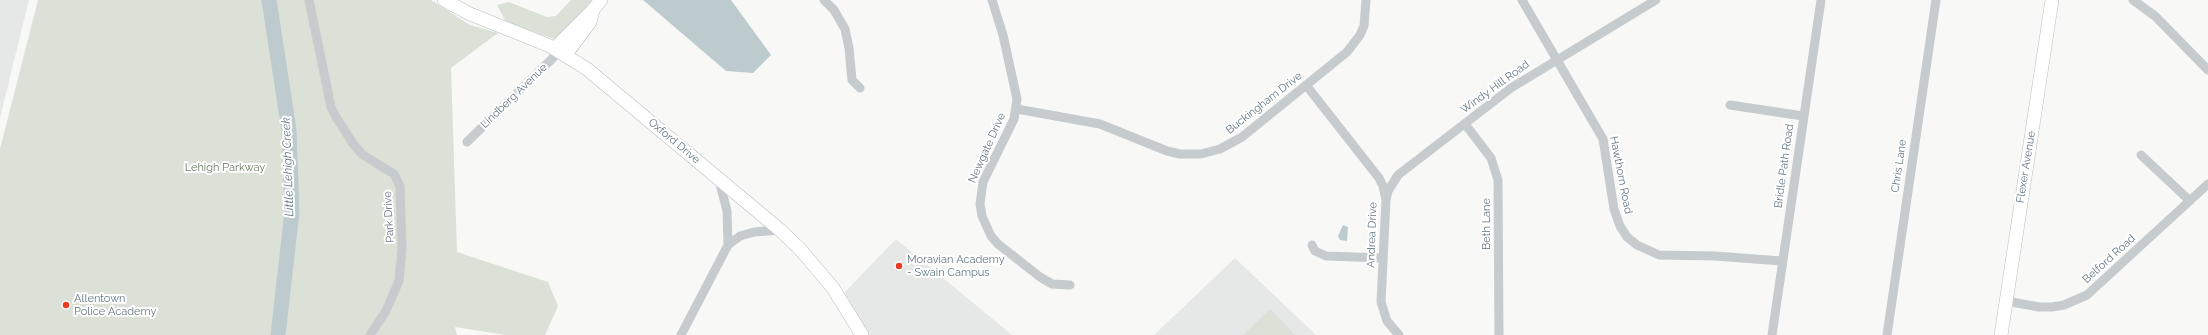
<!DOCTYPE html>
<style>
body{margin:0}
canvas{display:block;background:#f8f8f6}
</style>
<canvas width="2208" height="335"></canvas>
<script>
const g = document.querySelector('canvas').getContext('2d');
g.lineJoin = 'round';
function paint(path, color) {
  g.fillStyle = color;
  g.fill(path, 'evenodd');
}
function shape(rows) {
  const path = new Path2D();
  for (const r of rows) {
    path.moveTo(r[0], r[1]);
    for (let i = 2; i < r.length; i += 2) path.lineTo(r[i], r[i + 1]);
  }
  return path;
}
function stroke(path, color, width, dash) {
  g.strokeStyle = color;
  g.lineWidth = width;
  g.lineCap = dash ? 'butt' : 'round';
  g.setLineDash(dash || []);
  g.stroke(path);
}
function label(font, color, halo, rows, align = 'center') {
  g.font = font + ' Raleway,sans-serif';
  g.lineWidth = 4;
  g.setLineDash([]);
  g.textBaseline = 'middle';
  g.strokeStyle = halo;
  g.fillStyle = color;
  for (const [text, x, y, turn = 0] of rows) {
    g.save();
    g.translate(x, y);
    g.rotate((+turn || 0) * Math.PI / 180);
    g.textAlign = isNaN(turn) ? turn : align;
    if (halo) g.strokeText(text, 0, 0);
    g.fillText(text, 0, 0);
    g.restore();
  }
}
const built = shape([
 [0,0,29,0,0,118],
 [896,239,1012,335,868,335,844,293],
 [1235,258,1316,335,1154,335]
]);
const green = shape([
 [38,0,431,0,470,25,498,33,451,68,457,252,548,282,558,306,545,335,506,335,455,327,457,335,0,335,0,149],
 [571,0,592,0,566,30,554,39,506,22,497,5,509,2,547,17,556,16],
 [1270,309,1295,335,1243,335]
]);
const water = shape([
 [643,0,731,0,771,55,753,73,726,71],
 [1343,225,1348,227,1347,241,1340,240,1338,236]
]);
const river = shape([
 [269,0,289,130,292,212,278,335]
]);
const street = shape([
 [309,0,331,107,336,117,354,145,363,155,394,174,400,186,402,249,399,281,386,311,370,335],
 [824,0,834,10,845,29,849,48,852,80,860,88],
 [992,0,1003,35,1017,99,1014,119,983,182,980,204,982,216,991,236,998,244,1040,277,1052,284,1070,285],
 [1522,0,1603,139,1614,209,1620,226,1627,237,1637,245,1659,255,1715,256,1782,261],
 [2133,0,2155,16,2208,70],
 [1306,85,1379,178,1383,186,1386,200,1381,302,1387,321,1399,335],
 [1730,105,1803,116],
 [1017,109,1100,124,1167,151,1180,154,1201,154,1220,149,1242,137,1347,52,1360,35,1364,26,1366,0],
 [1465,124,1491,158,1498,180,1499,335],
 [467,142,560,51],
 [2141,155,2190,201],
 [719,180,727,211,728,245],
 [1386,200,1388,191,1398,175,1511,88,1656,0],
 [1312,245,1315,251,1326,256,1383,258],
 [2006,301,2039,307,2052,307,2064,305,2087,295,2208,184],
 [681,335,728,245,740,236,754,232,780,230],
 [1772,335,1821,0],
 [1887,335,1936,0]
]);
const secondary = shape([
 [444,0,470,14,550,46,587,69,780,230,800,249,833,288,862,335],
 [593,10,590,22,570,49,560,51,560,43,593,10],
 [593,10,601,0],
 [2001,335,2052,0]
]);
const markers = [
 [899,266,4,"#eb3c23"],
 [66,305,4,"#eb3c23"]
];
const streetNames = [
 ["Windy Hill Road",1495,87,-36],
 ["Lindberg Avenue",514,96,-44],
 ["Buckingham Drive",1264,103,-38],
 ["Oxford Drive",674,141,40],
 ["Newgate Drive",987,148,-66],
 ["Bridle Path Road",1784,166,-82],
 ["Chris Lane",1899,166,-82],
 ["Flexer Avenue",2026,167,-81],
 ["Hawthorn Road",1621,175,79],
 ["Park Drive",389,217,-93],
 ["Beth Lane",1487,224,-90],
 ["Andrea Drive",1372,235,-88],
 ["Belford Road",2109,259,-42]
];
const parkNames = [
 ["Lehigh Parkway",225,168]
];
const poiNames = [
 ["Moravian Academy",907,260],
 ["- Swain Campus",907,273],
 ["Allentown",74,299],
 ["Police Academy",74,312]
];
const waterNames = [
 ["Little Lehigh Creek",288,167,-92]
];
paint(built, '#e6e8e7');
paint(green, '#dbe1d6');
paint(water, '#bdcbce');
stroke(river, '#bdcbce', 15);
stroke(secondary, '#b8bec2', 14);
stroke(street, '#c6cbcd', 9);
stroke(secondary, '#fff', 13);
for (const [x, y, r, color] of markers) {
  const dot = new Path2D();
  dot.arc(x, y, r, 0, 2 * Math.PI);
  g.fillStyle = color;
  g.fill(dot);
  stroke(dot, '#fff', 1.5);
}
label('11px', '#627782', '#fff', streetNames);
label('11px', '#687a61', '#fff', parkNames);
label('11px', '#627782', '#fff', poiNames, 'left');
label('italic 12px', '#5d777c', '#fff', waterNames);
</script>
